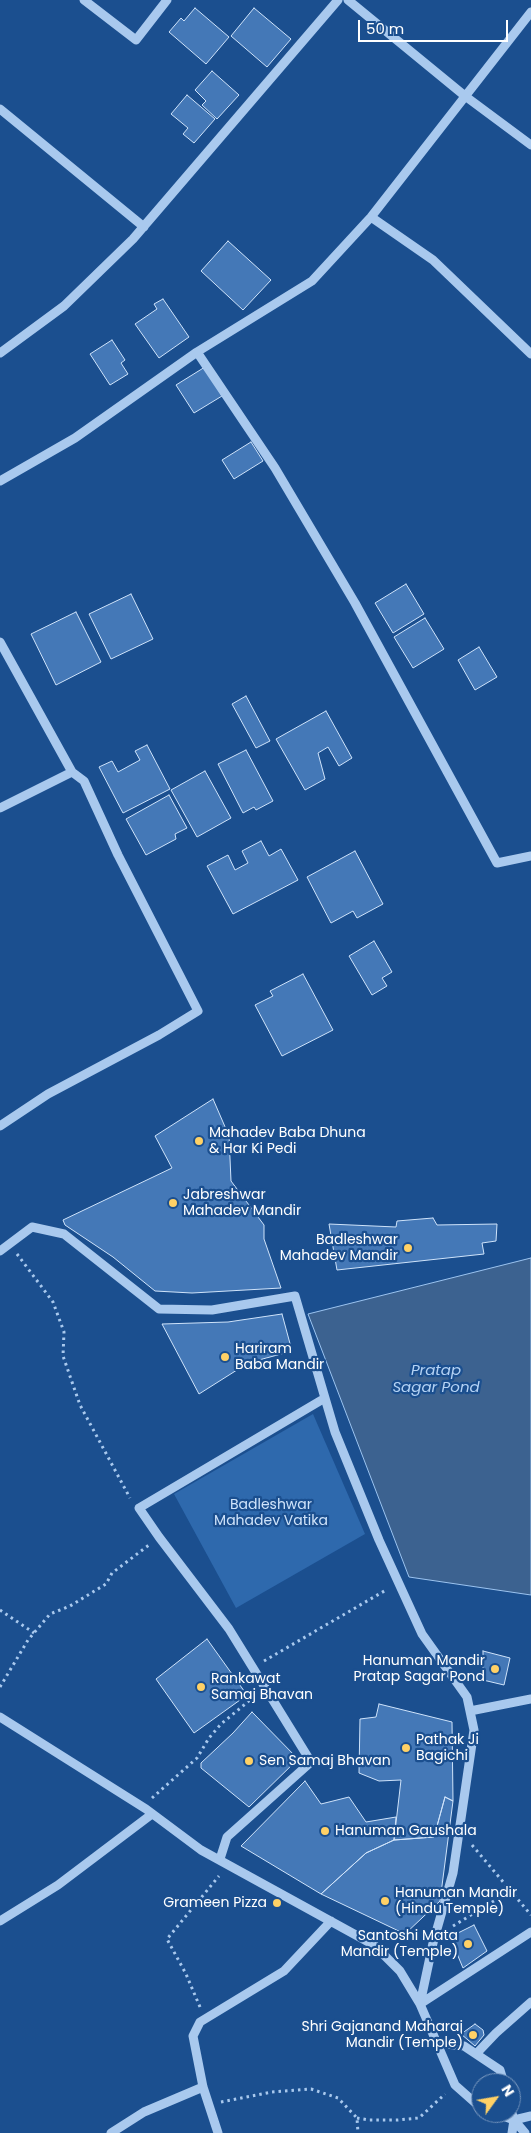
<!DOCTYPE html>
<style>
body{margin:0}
#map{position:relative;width:531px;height:2133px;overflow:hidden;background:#1b4f8f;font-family:Poppins,sans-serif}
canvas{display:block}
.north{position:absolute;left:471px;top:2073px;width:50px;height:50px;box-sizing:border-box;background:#1b4f8f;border:1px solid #7695bc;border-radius:50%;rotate:58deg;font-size:14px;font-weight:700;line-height:20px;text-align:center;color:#fff}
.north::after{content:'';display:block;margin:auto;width:18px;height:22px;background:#ffd166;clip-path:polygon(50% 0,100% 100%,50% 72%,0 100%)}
.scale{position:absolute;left:358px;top:20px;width:150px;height:22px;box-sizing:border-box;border:2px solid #fff;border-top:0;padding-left:6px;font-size:15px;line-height:18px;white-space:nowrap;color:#fff;-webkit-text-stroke:4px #1b4f8f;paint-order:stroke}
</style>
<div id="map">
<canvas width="531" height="2133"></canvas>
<div class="north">N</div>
<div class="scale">50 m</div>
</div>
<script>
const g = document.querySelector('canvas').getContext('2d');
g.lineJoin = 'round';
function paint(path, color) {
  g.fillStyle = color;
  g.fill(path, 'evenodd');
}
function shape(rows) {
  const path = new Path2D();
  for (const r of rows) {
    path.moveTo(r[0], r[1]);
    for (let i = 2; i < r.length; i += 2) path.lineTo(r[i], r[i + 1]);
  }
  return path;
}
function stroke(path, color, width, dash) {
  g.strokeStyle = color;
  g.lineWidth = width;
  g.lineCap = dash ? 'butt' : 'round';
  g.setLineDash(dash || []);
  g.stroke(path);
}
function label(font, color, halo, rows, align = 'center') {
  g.font = font + ' Poppins,sans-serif';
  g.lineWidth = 4.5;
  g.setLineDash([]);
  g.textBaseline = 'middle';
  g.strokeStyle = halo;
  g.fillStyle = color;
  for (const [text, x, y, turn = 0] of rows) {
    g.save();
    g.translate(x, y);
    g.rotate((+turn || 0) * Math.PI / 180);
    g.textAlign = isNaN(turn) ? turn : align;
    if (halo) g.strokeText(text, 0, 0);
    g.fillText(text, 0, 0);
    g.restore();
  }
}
const green = shape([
 [313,1414,365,1534,236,1608,174,1494]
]);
const water = shape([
 [531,1258,531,1595,409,1577,308,1314,531,1258]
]);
const building = shape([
 [195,8,229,37,206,64,169,32,181,18,184,21,195,8],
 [254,8,291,39,267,67,231,36,254,8],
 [212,71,239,95,217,119,202,105,206,101,195,90,212,71],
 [187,95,215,119,194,143,183,134,188,128,171,114,187,95],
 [228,241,271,280,243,310,201,271,228,241],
 [163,299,189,337,159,358,135,324,157,309,154,304,163,299],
 [112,340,125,360,121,363,128,374,110,385,90,354,112,340],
 [205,367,222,396,194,413,176,385,205,367],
 [251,442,263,461,234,479,222,460,251,442],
 [406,584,424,614,393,633,375,603,406,584],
 [131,594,153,639,111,659,89,614,131,594],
 [76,612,101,662,56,685,31,634,76,612],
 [425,618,444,649,413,668,394,637,425,618],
 [479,647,497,677,475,690,458,660,479,647],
 [246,696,270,741,256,748,232,704,246,696],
 [326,711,352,758,339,766,328,747,318,753,325,779,305,790,276,739,326,711],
 [147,745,170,789,123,813,99,767,112,761,118,772,140,760,135,751,147,745],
 [246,750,273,801,256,810,254,807,243,813,218,764,246,750],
 [205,771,231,818,197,837,171,790,205,771],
 [169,795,187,828,175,834,176,839,146,855,126,819,169,795],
 [261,841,269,856,281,849,298,880,233,914,207,866,228,855,235,870,248,863,242,851,261,841],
 [355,851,383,904,357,918,353,911,331,923,307,877,355,851],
 [374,941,392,972,382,978,387,986,372,995,349,956,374,941],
 [303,974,333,1030,282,1056,255,1005,273,996,270,991,303,974],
 [213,1099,229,1136,231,1181,264,1225,264,1239,281,1288,192,1293,155,1291,113,1257,65,1225,63,1220,172,1168,155,1136,213,1099],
 [433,1218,437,1225,497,1224,496,1241,482,1243,484,1254,337,1270,329,1224,396,1227,397,1221,433,1218],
 [282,1314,292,1351,248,1363,199,1394,162,1324,228,1322,282,1314],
 [207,1639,247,1695,194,1733,156,1679,207,1639],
 [483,1651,510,1658,504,1685,483,1680,483,1651],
 [379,1704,452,1722,453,1801,445,1797,434,1837,394,1840,401,1780,379,1781,359,1773,360,1719,376,1717,379,1704],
 [252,1712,298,1759,249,1807,201,1768,201,1763,233,1733,252,1712],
 [305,1781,321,1804,349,1797,366,1822,396,1817,394,1840,366,1853,321,1894,241,1846,305,1781],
 [445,1797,453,1801,440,1901,405,1934,321,1894,366,1853,394,1840,434,1837,445,1797],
 [474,1925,487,1951,463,1968,450,1937,474,1925],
 [475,2024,483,2030,484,2035,475,2046,461,2034,475,2024]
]);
const path = shape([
 [17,1254,53,1302,64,1332,63,1356,80,1405,130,1498],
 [0,1610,34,1633],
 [264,1661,386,1590],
 [0,1687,28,1640,50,1614,70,1606,106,1584,112,1573,149,1545],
 [152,1798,197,1758,209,1738,221,1724,255,1696],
 [472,1845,531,1915],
 [453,1926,512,1890],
 [200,2007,186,1974,167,1939,219,1876],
 [221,2102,272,2092,311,2089,338,2098,357,2118,358,2133],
 [357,2118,369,2120,398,2120,419,2118,445,2094]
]);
const minor = shape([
 [84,0,136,40,167,0],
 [348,0,465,96,531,145],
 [0,109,144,227],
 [371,217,433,260,531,354],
 [197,352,275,468,355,603,497,863,531,856],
 [0,353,64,306,133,239,338,0],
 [0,481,75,438,197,352,312,281,371,217,531,12],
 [0,642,72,772],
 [0,808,72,772,84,781,118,855,198,1011,159,1035,48,1094,0,1126],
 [0,1251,32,1227,64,1234,159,1309,212,1310,295,1296,335,1432,379,1540,422,1634,467,1697,474,1730,453,1873,433,1943,420,2004],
 [470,1711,531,1699],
 [0,1717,146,1809,201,1850,374,1945,400,1971,420,2004,455,2085,481,2108],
 [220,1859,227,1837,311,1762,229,1629,159,1537,139,1508,325,1398],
 [0,1921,58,1885,152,1814],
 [420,2004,531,1932],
 [437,2043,464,2046,500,2070,504,2083],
 [476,2054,496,2033,531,2002],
 [511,2110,514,2120,525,2133],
 [495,2113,514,2120,512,2133],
 [514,2120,531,2116],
 [111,2133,144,2112,203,2087],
 [218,2133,203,2087,193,2036,200,2022,284,1971,331,1921]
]);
const markers = [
 [199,1141,5,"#ffd166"],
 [173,1203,5,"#ffd166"],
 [408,1248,5,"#ffd166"],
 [225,1357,5,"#ffd166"],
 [495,1669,5,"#ffd166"],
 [201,1687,5,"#ffd166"],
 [406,1748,5,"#ffd166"],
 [249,1761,5,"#ffd166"],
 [325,1831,5,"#ffd166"],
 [385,1901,5,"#ffd166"],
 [277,1903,5,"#ffd166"],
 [468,1944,5,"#ffd166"],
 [473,2035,5,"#ffd166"]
];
const poiNames = [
 ["Mahadev Baba Dhuna",209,1133],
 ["& Har Ki Pedi",209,1149],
 ["Jabreshwar",183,1195],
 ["Mahadev Mandir",183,1211],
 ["Badleshwar",398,1240,"right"],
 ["Mahadev Mandir",398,1256,"right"],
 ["Hariram",235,1349],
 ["Baba Mandir",235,1365],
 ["Hanuman Mandir",485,1661,"right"],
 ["Pratap Sagar Pond",485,1677,"right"],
 ["Rankawat",211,1679],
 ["Samaj Bhavan",211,1695],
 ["Pathak Ji",416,1740],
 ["Bagichi",416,1756],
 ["Sen Samaj Bhavan",259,1761],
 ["Hanuman Gaushala",335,1831],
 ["Hanuman Mandir",395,1893],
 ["(Hindu Temple)",395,1909],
 ["Grameen Pizza",267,1903,"right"],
 ["Santoshi Mata",458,1936,"right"],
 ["Mandir (Temple)",458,1952,"right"],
 ["Shri Gajanand Maharaj",463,2027,"right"],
 ["Mandir (Temple)",463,2043,"right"]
];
const parkNames = [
 ["Badleshwar",271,1505],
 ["Mahadev Vatika",271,1521]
];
const waterNames = [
 ["Pratap",436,1371],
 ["Sagar Pond",436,1388]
];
paint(green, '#2e69ad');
paint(water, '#3c6290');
stroke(water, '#9cc4f0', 1);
paint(building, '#4478b7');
stroke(building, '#cfe3fa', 1);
stroke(path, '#a9c9ee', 3, [2.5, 4]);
stroke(minor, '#a9c9ee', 9);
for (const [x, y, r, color] of markers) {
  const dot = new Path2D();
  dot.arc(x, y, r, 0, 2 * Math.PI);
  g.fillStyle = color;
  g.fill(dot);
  stroke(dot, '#1b4f8f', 2);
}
label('14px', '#fff', '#1b4f8f', poiNames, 'left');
label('14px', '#cfe3fa', '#1b4f8f', parkNames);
label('italic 15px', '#b5d3f5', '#1b4f8f', waterNames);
</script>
